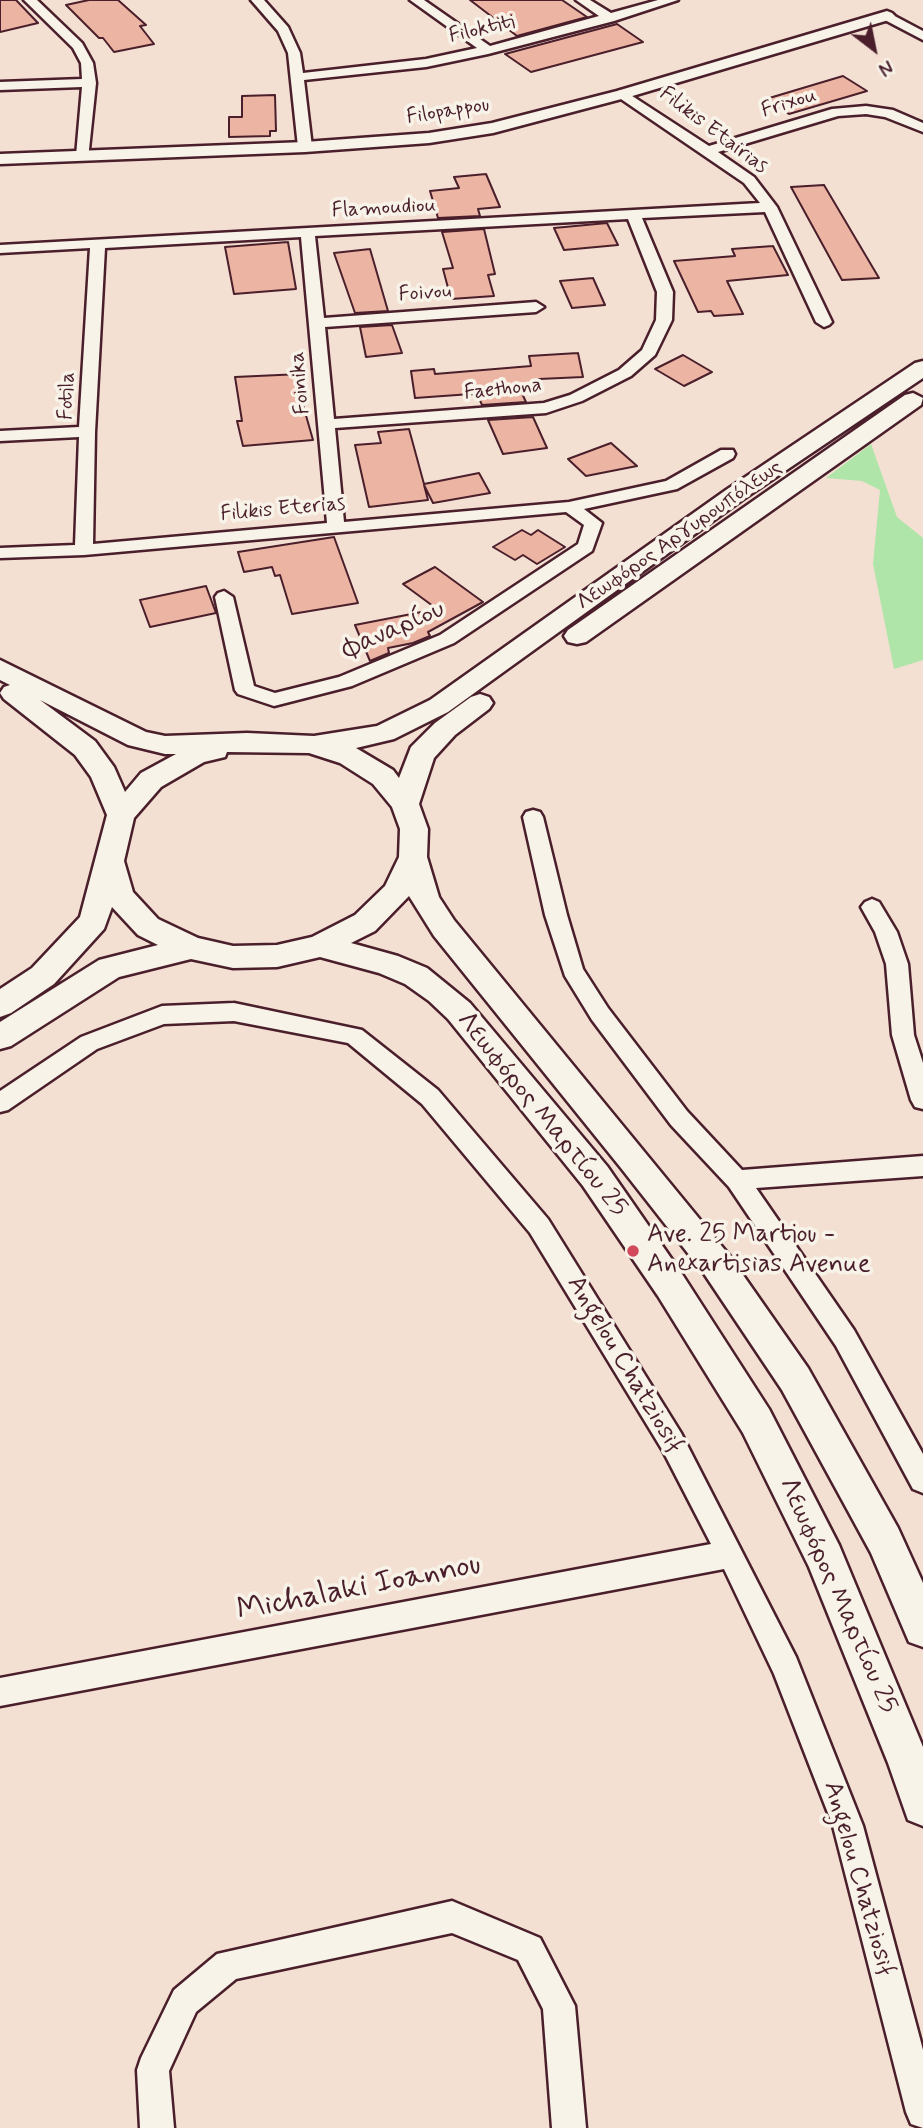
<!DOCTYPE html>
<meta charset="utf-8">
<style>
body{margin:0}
#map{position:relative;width:923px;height:2128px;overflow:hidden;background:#f4e0d3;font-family:Mynerve,sans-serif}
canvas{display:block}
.north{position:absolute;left:839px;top:14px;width:70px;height:70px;-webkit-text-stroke:5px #f7f3e8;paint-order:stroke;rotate:148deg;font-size:19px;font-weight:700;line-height:28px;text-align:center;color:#4a1f2b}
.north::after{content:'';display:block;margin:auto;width:24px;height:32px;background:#4a1f2b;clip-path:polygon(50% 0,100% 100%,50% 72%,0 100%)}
</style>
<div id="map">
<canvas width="923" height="2128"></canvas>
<div class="north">N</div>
</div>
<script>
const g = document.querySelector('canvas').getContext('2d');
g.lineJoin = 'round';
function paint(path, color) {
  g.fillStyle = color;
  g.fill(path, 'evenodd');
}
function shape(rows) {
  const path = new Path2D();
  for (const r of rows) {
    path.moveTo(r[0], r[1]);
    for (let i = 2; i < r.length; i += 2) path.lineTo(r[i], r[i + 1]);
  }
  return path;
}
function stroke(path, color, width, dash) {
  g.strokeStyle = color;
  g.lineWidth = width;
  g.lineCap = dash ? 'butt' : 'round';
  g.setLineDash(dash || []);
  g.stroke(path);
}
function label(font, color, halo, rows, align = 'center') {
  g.font = font + ' Mynerve,sans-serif';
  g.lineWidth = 7;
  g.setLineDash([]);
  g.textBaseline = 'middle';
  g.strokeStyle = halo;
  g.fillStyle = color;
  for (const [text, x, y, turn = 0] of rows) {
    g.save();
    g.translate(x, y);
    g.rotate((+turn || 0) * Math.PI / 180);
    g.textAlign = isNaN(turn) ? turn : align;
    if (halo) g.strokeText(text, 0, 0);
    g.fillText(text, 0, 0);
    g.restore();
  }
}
const green = shape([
 [871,444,897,517,923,538,923,660,894,669,873,564,880,490,862,481,826,478]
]);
const building = shape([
 [0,0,16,0,38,23,0,32,0,0],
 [89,0,118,0,146,25,140,26,154,44,114,52,103,38,99,38,66,5,89,0],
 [470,0,562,0,587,17,517,36,470,0],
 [617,24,643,42,531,72,505,54,617,24],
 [843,76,867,91,789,114,766,99,843,76],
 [275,95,276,131,270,131,270,136,229,137,229,117,242,117,242,96,275,95],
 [486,174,500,207,478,209,480,216,438,218,430,191,459,188,454,177,486,174],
 [824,185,879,278,842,280,791,187,824,185],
 [607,223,618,245,564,250,554,228,607,223],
 [484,229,495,274,488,275,494,296,451,299,443,269,453,268,442,232,484,229],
 [288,242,296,289,234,294,225,247,288,242],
 [773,246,788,275,727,281,743,314,714,316,711,311,698,312,674,261,735,256,732,249,773,246],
 [370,249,388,311,355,313,334,253,370,249],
 [593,278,605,305,572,308,560,281,593,278],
 [392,325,402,353,366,357,360,327,392,325],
 [578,353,583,377,539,379,540,386,519,387,526,402,482,405,478,396,471,394,415,398,411,371,434,369,435,374,531,366,529,356,578,353],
 [683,355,712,372,684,386,655,369,683,355],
 [301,374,306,397,301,398,313,440,243,446,237,421,242,421,235,377,301,374],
 [533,417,547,448,503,454,488,420,533,417],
 [409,429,424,484,479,473,490,493,433,503,424,485,428,500,369,507,355,445,381,443,378,432,409,429],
 [611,443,637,466,586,476,568,459,611,443],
 [522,530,531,535,538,530,565,547,537,564,523,555,515,560,493,547,522,530],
 [334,537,358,603,292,614,280,575,275,576,272,567,244,572,238,552,334,537],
 [435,567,483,602,428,632,430,636,413,643,388,648,389,653,370,661,355,625,437,609,403,584,435,567],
 [206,586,216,613,150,627,140,600,206,586]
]);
const minor = shape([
 [24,0,37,0,82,43,93,63,96,83,88,159,83,160,76,156,82,87,0,90,0,82,82,79,81,63,73,48,24,0],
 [251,0,264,0,288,27,300,53,303,73,426,59,477,48,410,0,424,0,490,46,599,16,576,0,590,0,611,13,658,0,678,0,614,21,488,54,426,67,304,80,312,147,305,151,298,147,288,53,278,31,251,0],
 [887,12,923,31,923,40,883,19,881,16,887,12],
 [623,90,709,146,832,109,866,106,893,110,923,123,923,132,885,117,866,114,838,116,718,152,754,177,777,207,832,322,829,325,824,327,816,322,765,212,642,218,673,292,672,320,655,355,631,376,582,401,546,413,335,428,344,522,569,502,666,481,721,450,733,450,735,454,733,458,677,489,584,509,602,523,592,551,454,643,352,686,274,706,238,694,235,690,215,597,218,593,224,591,233,597,254,686,275,693,339,677,440,635,578,544,584,525,566,512,84,555,0,558,0,548,75,545,79,437,0,441,0,431,79,427,90,248,0,253,0,245,760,203,744,183,618,97,618,91,623,90],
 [628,219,657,292,656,320,642,350,619,370,570,395,544,403,334,419,325,327,536,312,544,307,536,302,324,318,315,236,628,219],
 [301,237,327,523,93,544,95,432,105,248,301,237],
 [533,810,540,812,543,817,567,915,583,969,608,1008,687,1111,742,1170,923,1156,923,1176,756,1188,854,1330,923,1454,923,1493,913,1489,836,1346,729,1187,671,1125,592,1020,565,976,545,915,523,817,526,812,533,810],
 [872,899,879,902,897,932,908,964,914,1035,923,1063,923,1109,915,1107,911,1100,892,1035,886,964,875,932,861,907,865,902,872,899],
 [234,1003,362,1030,438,1090,548,1219,681,1433,796,1657,863,1826,923,2050,923,2128,911,2124,906,2112,833,1826,774,1674,724,1569,0,1706,0,1678,711,1544,663,1451,530,1233,422,1104,348,1043,234,1021,164,1024,97,1049,8,1110,0,1112,0,1091,81,1037,162,1006,234,1003],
 [452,1901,540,1938,575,2006,586,2128,552,2128,543,2009,518,1960,452,1933,236,1979,196,2012,169,2071,174,2128,140,2128,137,2070,141,2058,174,1990,217,1954,452,1901]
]);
const tertiary = shape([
 [887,11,892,13,895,16,892,19,629,97,493,133,429,143,305,152,0,164,0,154,305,142,429,133,492,123,617,91,887,11]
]);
const secondary = shape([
 [923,361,923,378,742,500,448,712,394,739,356,748,393,770,399,778,411,747,435,723,471,697,480,694,489,697,493,703,489,709,455,735,434,758,419,804,428,829,427,857,439,897,454,920,729,1255,808,1368,898,1528,923,1583,923,1647,909,1642,871,1553,782,1390,705,1275,621,1168,434,936,409,896,375,931,351,943,398,956,427,968,470,1003,607,1166,682,1274,769,1409,839,1545,923,1747,923,1826,908,1820,888,1763,809,1567,743,1433,658,1296,583,1186,448,1019,429,1001,405,984,379,973,320,957,277,967,233,968,191,959,119,977,11,1046,0,1049,0,1022,99,960,158,945,138,935,112,907,104,929,54,984,11,1013,0,1017,0,989,32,968,80,917,107,815,91,777,75,755,4,699,0,693,4,687,10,685,0,680,0,660,146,732,165,736,247,733,314,736,377,726,430,700,726,490,915,363,923,361],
 [40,700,128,745,165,754,176,754,141,773,125,792,114,767,95,741,40,700],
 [227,752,309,753,340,763,373,784,392,807,400,829,399,857,385,886,355,915,312,937,277,945,233,946,198,938,158,919,133,892,124,861,134,818,161,787,204,762,225,757,227,752],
 [913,393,923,398,921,405,586,642,577,644,568,642,564,636,568,630,905,395,913,393]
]);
const markers = [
 [633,1251,7,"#d1495b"]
];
const farStreetnames = [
 ["Filoktiti",482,30,-13],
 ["Frixou",789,104,-17],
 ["Filopappou",448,112,-9],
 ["Filikis Etairias",713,131,37],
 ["Flamoudiou",384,209,-3],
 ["Foivou",425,294,-4],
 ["Foinika",301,383,-95],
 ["Faethona",503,390,-6],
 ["Fotila",68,396,-87],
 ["Filikis Eterias",283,510,-5],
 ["Λεωφόρος Αργυρουπόλεως",680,536,-35]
];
const streetNames = [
 ["Φαναρίου",394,631,-24],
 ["Λεωφόρος Μαρτίου 25",541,1115,51],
 ["Angelou Chatziosif",624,1365,59],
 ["Λεωφόρος Μαρτίου 25",837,1596,66],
 ["Angelou Chatziosif",858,1879,74]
];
const poiNames = [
 ["Ave. 25 Martiou -",647,1236],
 ["Anexartisias Avenue",647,1266]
];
const nearStreetnames = [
 ["Michalaki Ioannou",359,1589,-11]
];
paint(green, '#afe5a8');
paint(building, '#ecb4a2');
stroke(building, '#4a1f2b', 2);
stroke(minor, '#4a1f2b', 5);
stroke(tertiary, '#4a1f2b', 5);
stroke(secondary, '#4a1f2b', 5);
paint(minor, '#f7f3e8');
paint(tertiary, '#f7f3e8');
paint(secondary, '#f7f3e8');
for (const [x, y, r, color] of markers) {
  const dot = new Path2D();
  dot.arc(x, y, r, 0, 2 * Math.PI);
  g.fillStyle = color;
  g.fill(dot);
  stroke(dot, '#f7f3e8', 2.5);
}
label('21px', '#4a1f2b', '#f7f3e8', farStreetnames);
label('26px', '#4a1f2b', '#f7f3e8', streetNames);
label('26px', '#4a1f2b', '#f7f3e8', poiNames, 'left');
label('32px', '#4a1f2b', '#f7f3e8', nearStreetnames);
</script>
